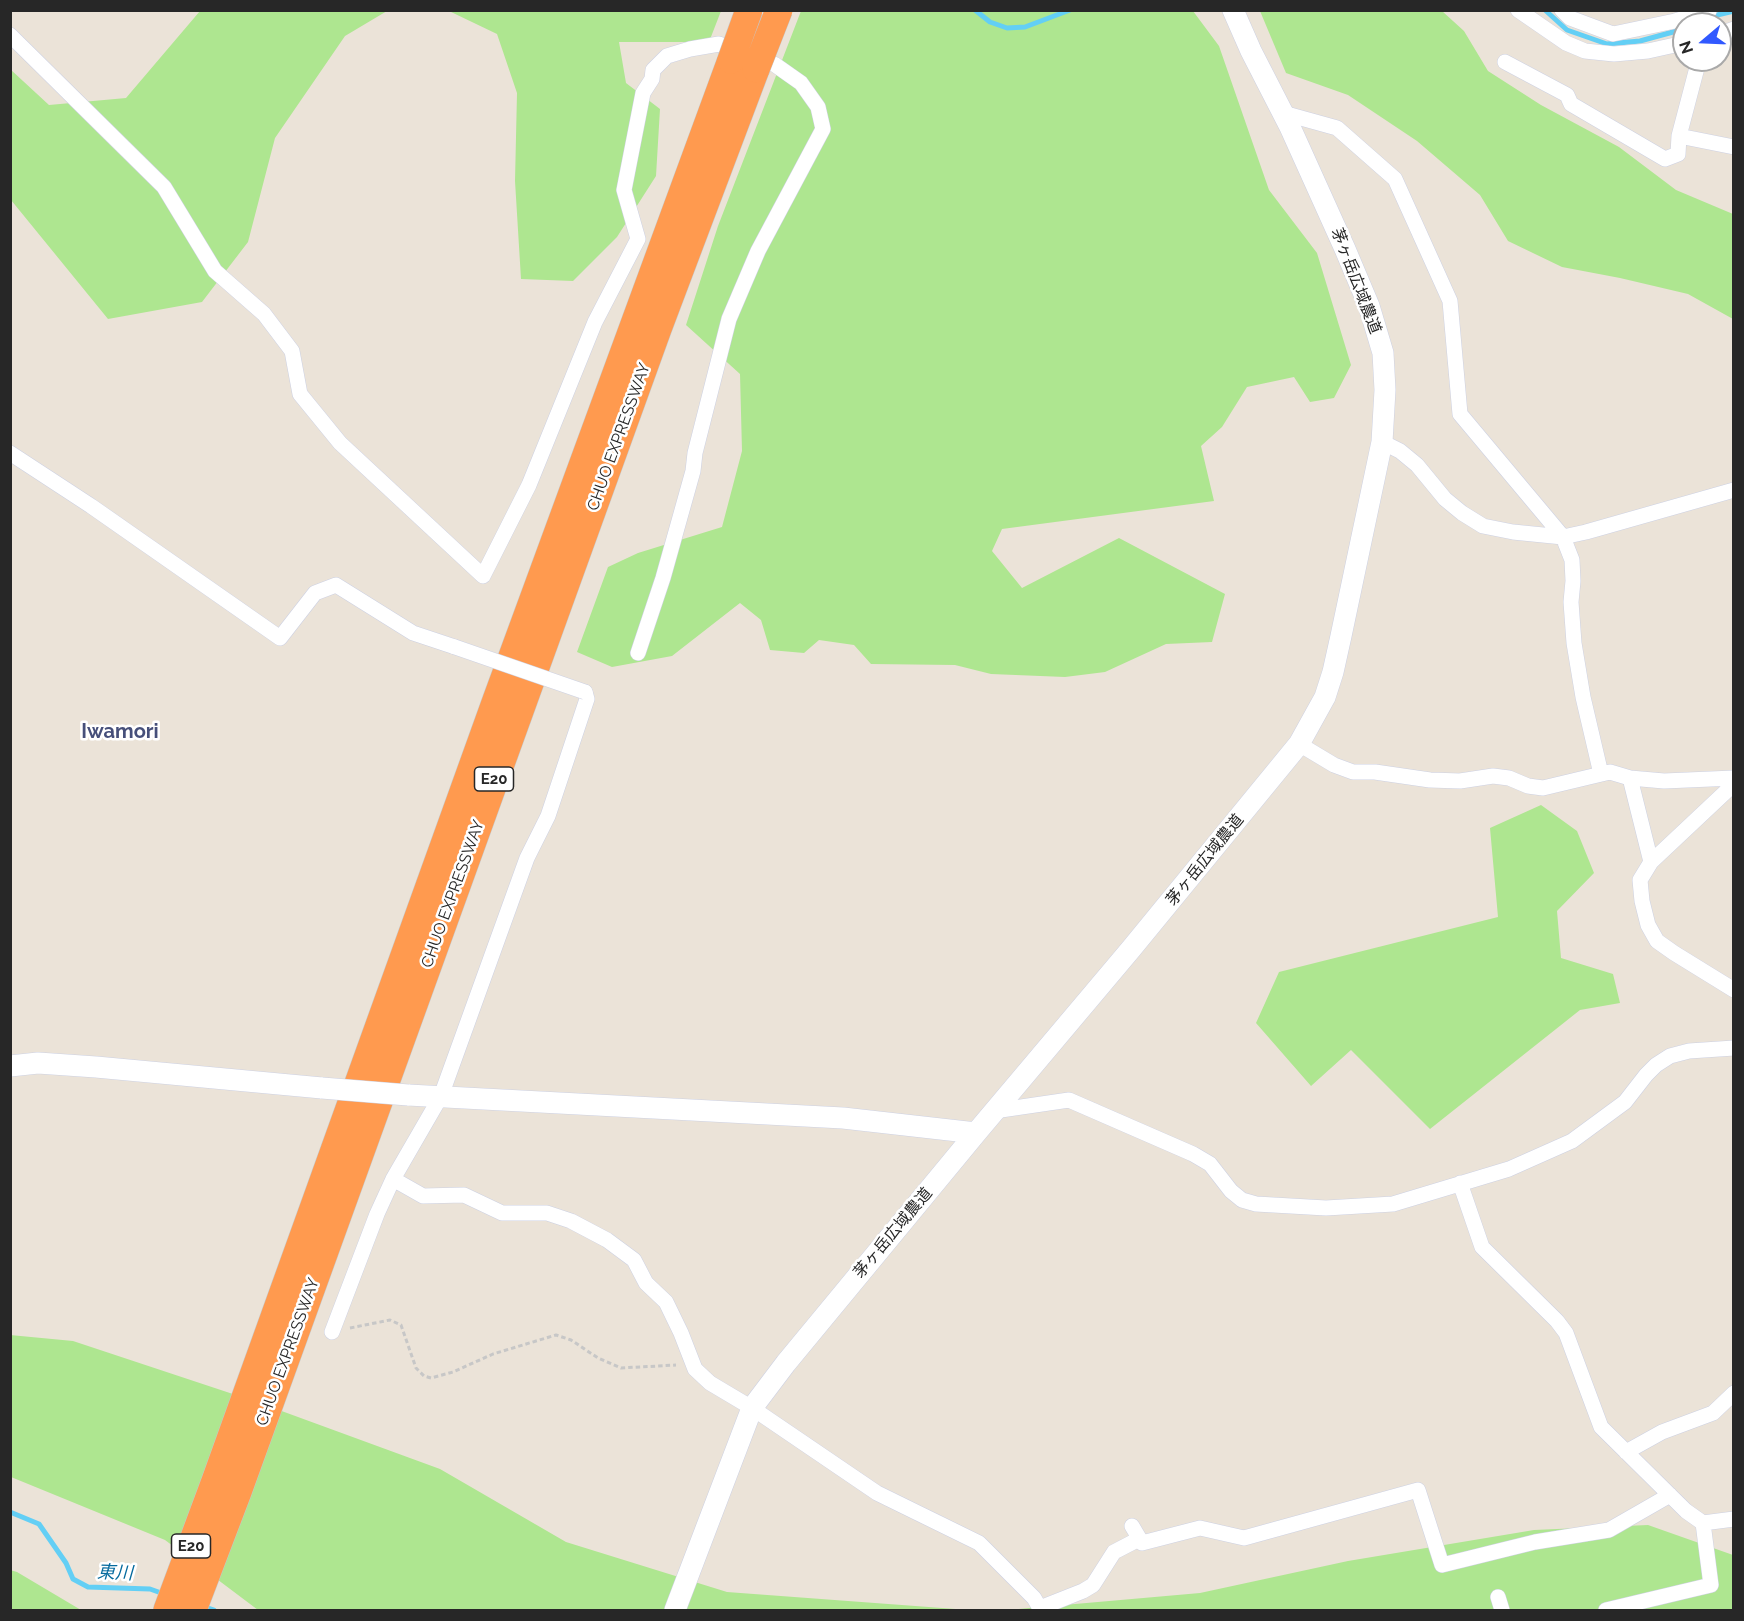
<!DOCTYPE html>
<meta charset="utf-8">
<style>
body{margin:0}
#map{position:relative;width:1744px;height:1621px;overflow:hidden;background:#ebe3d8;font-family:Raleway,sans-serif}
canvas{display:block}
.frame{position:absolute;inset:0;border:12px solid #272727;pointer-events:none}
.north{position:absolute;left:1672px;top:12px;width:60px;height:60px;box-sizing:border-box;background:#fff;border:2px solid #a9a9a9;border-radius:50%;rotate:251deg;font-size:16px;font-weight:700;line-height:24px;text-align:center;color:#272727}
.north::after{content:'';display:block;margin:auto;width:21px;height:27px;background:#3159ff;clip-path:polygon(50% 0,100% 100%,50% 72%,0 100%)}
</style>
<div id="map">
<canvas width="1744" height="1621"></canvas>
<div class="frame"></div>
<div class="north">N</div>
</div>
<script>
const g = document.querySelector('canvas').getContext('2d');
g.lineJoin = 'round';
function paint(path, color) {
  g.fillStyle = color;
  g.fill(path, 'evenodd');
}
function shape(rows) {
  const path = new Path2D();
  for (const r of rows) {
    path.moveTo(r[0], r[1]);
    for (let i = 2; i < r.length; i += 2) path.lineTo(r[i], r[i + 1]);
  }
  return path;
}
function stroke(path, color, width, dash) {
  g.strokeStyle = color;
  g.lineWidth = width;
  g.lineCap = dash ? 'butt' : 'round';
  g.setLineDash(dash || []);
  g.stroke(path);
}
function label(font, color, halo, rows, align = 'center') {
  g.font = font + ' Raleway,"Noto Sans JP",sans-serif';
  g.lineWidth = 5;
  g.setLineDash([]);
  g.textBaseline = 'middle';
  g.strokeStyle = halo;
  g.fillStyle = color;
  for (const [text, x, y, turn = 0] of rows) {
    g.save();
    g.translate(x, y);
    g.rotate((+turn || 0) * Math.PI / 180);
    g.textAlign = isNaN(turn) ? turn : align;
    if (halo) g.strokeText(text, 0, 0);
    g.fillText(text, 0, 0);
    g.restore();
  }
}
const green = shape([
 [200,11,387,11,345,36,275,138,248,242,202,302,108,319,11,200,10,69,49,105,126,98],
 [449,11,721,11,709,42,619,42,626,83,660,109,656,176,617,237,573,281,521,279,515,181,517,93,497,34],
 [801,11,1193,11,1219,46,1269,190,1317,253,1351,365,1334,398,1310,402,1294,377,1247,387,1222,427,1201,446,1214,501,1002,529,992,551,1022,588,1119,538,1225,594,1212,642,1166,644,1105,672,1065,677,991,674,955,665,871,664,854,645,819,640,804,653,770,650,761,620,740,603,672,656,612,667,577,652,608,567,638,553,722,527,742,451,740,374,686,325,718,226],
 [1260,11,1442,11,1464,31,1488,71,1541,105,1619,147,1676,190,1733,214,1733,319,1688,294,1620,278,1562,267,1508,241,1480,195,1417,141,1348,95,1286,73],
 [1541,805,1577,831,1594,873,1557,911,1561,958,1613,974,1620,1003,1580,1010,1430,1129,1351,1050,1311,1086,1256,1023,1279,972,1498,917,1490,828],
 [10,1335,73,1341,257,1402,440,1469,566,1542,727,1592,969,1610,258,1610,165,1540,11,1477],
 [1648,1525,1733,1555,1733,1610,1007,1610,1200,1593,1348,1561,1534,1530],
 [10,1570,17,1572,81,1610,11,1610]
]);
const stream = shape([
 [975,10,990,22,1007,28,1025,27,1070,10],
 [1545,10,1567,30,1607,44,1640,41,1684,29],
 [1695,24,1713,16,1734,11],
 [10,1512,39,1524,66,1563,73,1579,88,1587,150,1589,164,1594],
 [202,1606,214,1610]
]);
const path = shape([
 [350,1328,390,1320,401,1325,416,1368,424,1376,431,1378,453,1372,493,1354,556,1335,571,1340,598,1358,621,1368,676,1365]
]);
const street = shape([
 [1518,10,1566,43,1585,51,1614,54,1648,51,1684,43],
 [1562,10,1570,18,1613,34,1675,21,1709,11],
 [1720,34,1734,29],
 [10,35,164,187,215,271,264,314,292,351,300,394,340,443,483,576,529,485,595,322,638,239,624,190,643,93,652,79,653,70,667,56,690,49,719,44,774,64,801,83,818,107,823,129,758,251,729,319,695,453,693,471,663,578,638,653],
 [1505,62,1567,95,1571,104,1665,159,1678,154,1679,136,1699,60],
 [1283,113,1337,128,1395,179,1450,301,1460,414,1563,537,1572,560,1573,581,1571,602,1574,643,1583,697,1601,774],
 [1679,136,1734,147],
 [1382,442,1400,451,1417,465,1445,499,1462,513,1483,526,1513,532,1563,537,1586,532,1734,490],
 [10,453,91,506,280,638,315,593,336,585,413,633,455,647],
 [1299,744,1334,765,1353,772,1375,772,1430,780,1460,781,1493,776,1509,778,1528,786,1543,788,1610,772,1630,778,1664,781,1734,778],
 [1630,778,1651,862,1640,880,1642,901,1648,925,1657,941,1674,953,1734,990],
 [1651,862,1734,784],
 [994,1111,1069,1100,1193,1154,1210,1164,1231,1191,1242,1200,1256,1204,1326,1208,1393,1204,1509,1169,1572,1141,1625,1102,1646,1075,1656,1065,1670,1056,1689,1051,1734,1048],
 [393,1179,423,1196,464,1195,502,1213,547,1213,571,1221,607,1240,634,1260,646,1283,666,1302,681,1333,695,1369,710,1383,752,1408,877,1493,979,1543,1034,1598,1041,1610],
 [1460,1183,1482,1247,1557,1321,1566,1333,1601,1427,1686,1511,1703,1523,1734,1519],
 [332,1332,377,1214,393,1179,441,1096,527,858,548,816,587,699,585,692],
 [1626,1452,1662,1432,1713,1413,1734,1393],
 [1132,1526,1142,1543,1200,1528,1244,1538,1418,1490,1442,1565,1535,1542,1609,1530,1670,1495],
 [1498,1597,1502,1610],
 [1040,1608,1083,1591,1093,1585,1114,1552,1139,1539],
 [1606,1610,1711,1585,1703,1523]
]);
const secondary = shape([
 [10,1066,38,1063,96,1067,322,1088],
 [408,1095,843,1118,976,1133],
 [675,1610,752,1408,786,1363,976,1133,1131,949,1299,744,1325,697,1333,672,1341,636,1382,442,1385,390,1383,353,1369,306,1345,249,1290,127,1251,51,1233,10]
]);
const highway = shape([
 [167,1610,215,1481,496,700,731,60],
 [193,1610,238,1492,658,329,756,69]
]);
const streetBridge = shape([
 [455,647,585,692]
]);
const secondaryBridge = shape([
 [322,1088,408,1095]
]);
const highwayBridge = shape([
 [731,60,749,10],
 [756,69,779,10]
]);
const shields = [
 [494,779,39],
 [191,1546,39]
];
const shieldNames = [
 ["E20",494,779],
 ["E20",191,1546]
];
const streetNames = [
 ["茅ヶ岳広域農道",1356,281,69],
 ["CHUO EXPRESSWAY",619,437,-70],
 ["茅ヶ岳広域農道",1205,860,-51],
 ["CHUO EXPRESSWAY",453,894,-70],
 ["茅ヶ岳広域農道",893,1233,-50],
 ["CHUO EXPRESSWAY",288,1352,-70]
];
const waterNames = [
 ["東川",115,1573,2]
];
const quarterNames = [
 ["Iwamori",120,732]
];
paint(green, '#aee690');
stroke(stream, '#63cff5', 5);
stroke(street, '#cdd1e2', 16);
stroke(secondary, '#cdd1e2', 22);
stroke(highway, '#c7c7c7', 28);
stroke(path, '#c7c7c7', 3, [4.5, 3]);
stroke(street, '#fff', 15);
stroke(secondary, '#fff', 21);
stroke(highway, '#ff9a4f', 27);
stroke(streetBridge, '#cdd1e2', 16, []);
stroke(secondaryBridge, '#cdd1e2', 22, []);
stroke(highwayBridge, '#c7c7c7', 28, []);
stroke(streetBridge, '#fff', 15);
stroke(secondaryBridge, '#fff', 21);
stroke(highwayBridge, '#ff9a4f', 27);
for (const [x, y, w] of shields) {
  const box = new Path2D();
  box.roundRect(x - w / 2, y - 12, w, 24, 4.5);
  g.fillStyle = '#fff';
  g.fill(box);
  stroke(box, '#272727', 1.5);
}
label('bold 15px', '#272727', null, shieldNames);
label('16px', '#272727', '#fff', streetNames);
label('italic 18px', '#056a9e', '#fff', waterNames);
label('bold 20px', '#464f7a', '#fff', quarterNames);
</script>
